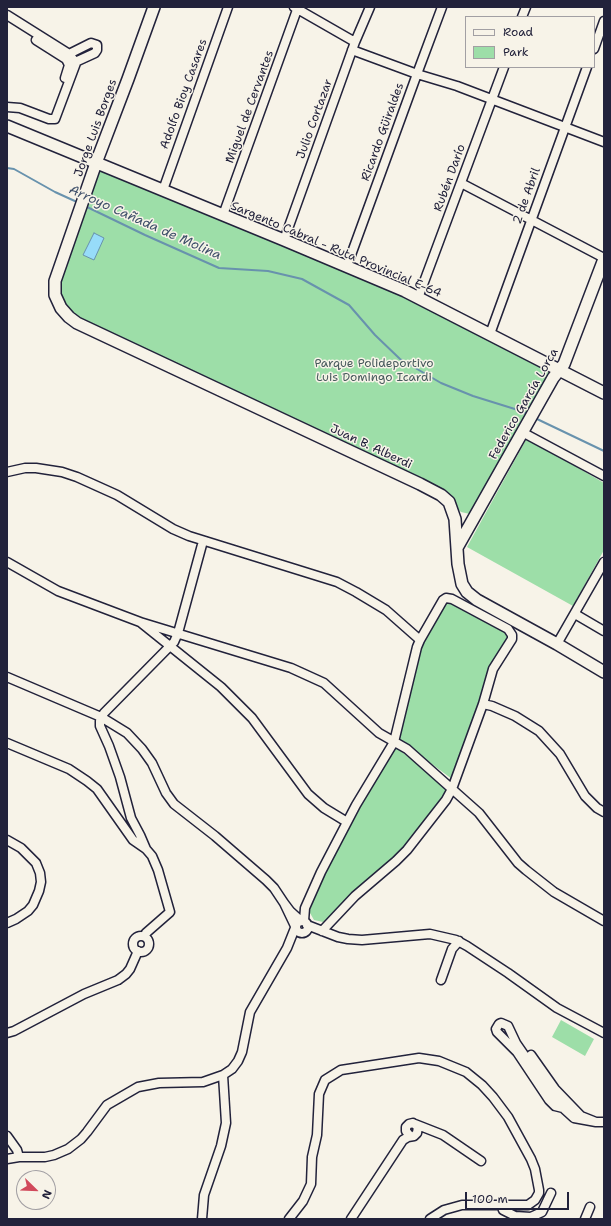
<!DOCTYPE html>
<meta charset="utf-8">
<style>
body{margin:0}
#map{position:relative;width:611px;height:1226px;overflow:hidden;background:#f7f3e8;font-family:"Shantell Sans",sans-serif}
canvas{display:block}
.frame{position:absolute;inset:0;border:8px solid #22223b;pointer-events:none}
.legend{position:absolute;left:465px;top:16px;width:130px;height:52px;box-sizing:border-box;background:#f7f3e8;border:1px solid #a29fa3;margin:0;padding:5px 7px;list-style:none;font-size:12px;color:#22223b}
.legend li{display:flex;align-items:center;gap:8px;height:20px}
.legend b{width:20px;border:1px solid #a29fa3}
.north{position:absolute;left:16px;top:1170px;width:40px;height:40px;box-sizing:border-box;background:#f7f3e8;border:1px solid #a29fa3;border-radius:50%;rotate:113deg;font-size:11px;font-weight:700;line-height:16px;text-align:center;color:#22223b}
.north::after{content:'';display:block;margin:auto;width:14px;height:18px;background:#d1495b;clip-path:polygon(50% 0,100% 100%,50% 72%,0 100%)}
.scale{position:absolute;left:465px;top:1192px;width:104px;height:18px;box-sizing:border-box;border:2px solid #22223b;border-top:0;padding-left:5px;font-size:12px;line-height:14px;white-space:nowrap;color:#22223b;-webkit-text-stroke:3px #f7f3e8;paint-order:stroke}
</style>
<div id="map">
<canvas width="611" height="1226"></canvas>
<div class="frame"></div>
<ul class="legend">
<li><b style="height:5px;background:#f7f3e8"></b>Road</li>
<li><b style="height:11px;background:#9ddea8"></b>Park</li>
</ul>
<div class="north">N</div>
<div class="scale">100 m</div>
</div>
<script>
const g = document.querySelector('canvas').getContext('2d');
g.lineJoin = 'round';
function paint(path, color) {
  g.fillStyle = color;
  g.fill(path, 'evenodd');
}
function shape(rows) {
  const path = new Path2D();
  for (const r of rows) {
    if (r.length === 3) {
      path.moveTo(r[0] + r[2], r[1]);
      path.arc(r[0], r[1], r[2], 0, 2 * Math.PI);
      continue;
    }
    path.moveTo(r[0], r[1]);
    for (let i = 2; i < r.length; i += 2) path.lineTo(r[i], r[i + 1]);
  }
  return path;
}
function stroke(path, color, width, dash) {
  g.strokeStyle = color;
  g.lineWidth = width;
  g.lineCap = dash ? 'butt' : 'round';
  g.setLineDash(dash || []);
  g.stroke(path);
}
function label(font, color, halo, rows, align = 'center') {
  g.font = font + ' "Shantell Sans",sans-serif';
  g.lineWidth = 3;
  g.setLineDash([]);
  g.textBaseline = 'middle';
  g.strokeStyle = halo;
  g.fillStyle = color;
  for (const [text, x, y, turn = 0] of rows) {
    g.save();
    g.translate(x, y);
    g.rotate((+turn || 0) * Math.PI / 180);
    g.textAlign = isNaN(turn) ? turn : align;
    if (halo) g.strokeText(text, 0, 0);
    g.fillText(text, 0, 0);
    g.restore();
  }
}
const green = shape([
 [102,170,308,255,414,301,551,372,470,514,461,512,458,509,453,501,78,320,58,298,61,272,98,172],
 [527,438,604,483,604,550,573,606,467,547],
 [447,601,451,601,508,633,509,638,498,654,492,665,452,779,398,739,422,644],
 [397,748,446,787,446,791,434,810,392,860,323,922,314,920,310,913,310,907,350,821,394,749],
 [561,1020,594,1039,585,1056,552,1037]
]);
const water = shape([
 [94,233,104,238,94,260,83,255,94,233]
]);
const stream = shape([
 [7,168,14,169,55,192,77,202],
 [85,206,145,235,219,268,268,271,302,279,349,305,375,335,400,359,441,383,473,396,518,410,528,414],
 [537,419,604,451]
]);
const minor = shape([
 [294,7,355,42],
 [7,15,69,54,76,63,55,119,49,119,20,108,7,107],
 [522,17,526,7],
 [36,40,66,59,69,65,65,78],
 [594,49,604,21],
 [352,50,417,74,457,86,604,142],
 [65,56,91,43,97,45,97,50,95,53,71,64],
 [461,183,604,258],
 [163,190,228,7],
 [223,215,298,7],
 [284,240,355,42,370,7],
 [347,266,417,74,442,7],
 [418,298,504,67],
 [490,334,587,67],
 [522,432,604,476],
 [7,472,25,468,36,468,62,472,77,477,117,495,173,529,189,536,337,582,356,592,386,610,420,640],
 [7,562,58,591,140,622,221,687,252,718,308,794,324,808,347,822],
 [575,614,604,631],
 [140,622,291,668,324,683,379,733,407,749,479,813,518,863,526,870,554,892,604,921],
 [557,644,604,562],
 [7,677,101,717,127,733,142,749,152,763,166,793,174,804,215,836,266,880,274,888,284,903],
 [483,704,492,706,515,716,539,731,560,754,585,796,597,808,604,812],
 [7,743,69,769,87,781,97,789,133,840,146,849,152,856,158,870,170,912,146,933,145,936],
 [7,840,21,848,36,863,40,873,41,882,39,891,33,905,28,911,16,919,7,923],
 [146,849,140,835,131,818,120,777,109,746,100,726,100,721,104,713,174,642,178,633,203,541],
 [302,927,6],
 [304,921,305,908,321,872,356,805,394,742,417,647,420,640,443,600,446,598,452,599,508,629,512,635,512,639,493,669,483,704,452,789,446,800,407,850,396,861,355,896,322,931],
 [307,925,338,937,348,939,362,940,430,934,456,940,467,946,508,973,557,1008,604,1033],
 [295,926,284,903,290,911,301,921],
 [141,944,8],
 [441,980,452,949,459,941],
 [7,1033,14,1031,84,994,118,980,126,974,130,969,138,951],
 [531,1055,555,1089,581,1116,596,1122,604,1122],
 [563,1108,555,1106,549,1100,517,1052,497,1032,496,1029,499,1024,501,1023,508,1026,516,1043,556,1101,563,1108,574,1118,596,1122],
 [415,1124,443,1135,481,1161],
 [7,1136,17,1150,19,1157,7,1159],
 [19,1157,45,1157,54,1155,68,1149,81,1139,87,1132,107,1105,138,1087,159,1083,203,1082,223,1075],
 [501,1204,503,1210,515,1216,516,1219],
 [515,1216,531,1217,542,1212,551,1193],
 [202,1219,204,1195,221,1146,226,1123,223,1075,232,1069,238,1061,242,1052,250,1012,287,948,295,928],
 [289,1219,303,1201,311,1184,312,1157,317,1135,319,1094,325,1080,341,1070,419,1058,439,1061,466,1072,482,1085,493,1097,508,1117,531,1159,535,1169,539,1190,539,1193,535,1200,528,1205,462,1205,444,1210,430,1219],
 [351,1219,403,1140,408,1137,414,1136,417,1133,418,1127,413,1123,409,1124,406,1127,406,1131,410,1136],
 [585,1219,590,1207]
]);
const tertiary = shape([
 [154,7,128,79,96,163,55,281,55,295,61,308,69,317,77,323,420,484,441,495,449,502,455,519,458,564,462,584,467,592,477,600,557,644,604,672],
 [7,126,284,240,405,291,604,393],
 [458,546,553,378,564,364,604,259]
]);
const streetNames = [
 ["Adolfo Bioy Casares",184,94,-70],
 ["Miguel de Cervantes",250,107,-70],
 ["Julio Cortazar",315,119,-70],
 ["Jorge Luis Borges",96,128,-70],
 ["Ricardo Güiraldes",383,132,-70],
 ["Rubén Darío",450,178,-70],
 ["2 de Abril",527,196,-70],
 ["Sargento Cabral - Ruta Provincial E-64",336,250,23],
 ["Federico García Lorca",524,404,-60],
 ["Juan B. Alberdi",371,447,25]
];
const parkNames = [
 ["Parque Polideportivo",374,364],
 ["Luis Domingo Icardi",374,378]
];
const waterNames = [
 ["Arroyo Cañada de Molina",145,223,24]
];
paint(green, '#9ddea8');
paint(water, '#97dcf9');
stroke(water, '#6892ad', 1);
stroke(stream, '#6892ad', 2);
stroke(minor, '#22223b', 11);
stroke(tertiary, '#22223b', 14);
stroke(minor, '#f7f3e8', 8);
stroke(tertiary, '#f7f3e8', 11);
label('12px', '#22223b', '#f7f3e8', streetNames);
label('12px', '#475a5c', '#f7f3e8', parkNames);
label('italic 13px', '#3f506a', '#f7f3e8', waterNames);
</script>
